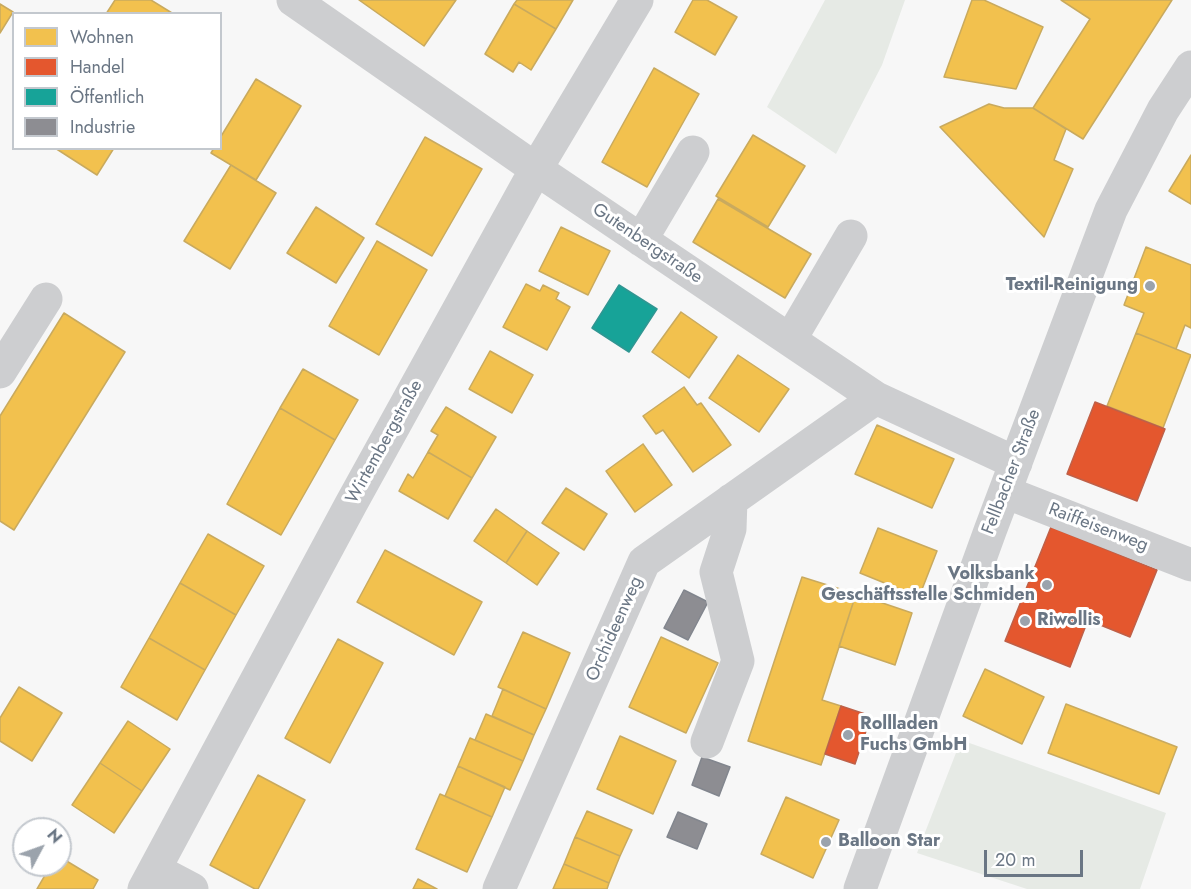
<!DOCTYPE html>
<meta charset="utf-8">
<style>
body{margin:0}
#map{position:relative;width:1191px;height:889px;overflow:hidden;background:#f7f7f7;font-family:Jost,sans-serif}
canvas{display:block}
.legend{position:absolute;left:12px;top:12px;width:210px;height:138px;box-sizing:border-box;background:#fff;border:2px solid #c3c8ce;margin:0;padding:8px 10px;list-style:none;font-size:18px;color:#6a7684}
.legend li{display:flex;align-items:center;gap:12px;height:30px}
.legend b{width:30px;border:2px solid #c3c8ce}
.north{position:absolute;left:12px;top:817px;width:60px;height:60px;box-sizing:border-box;background:#fff;border:2px solid #c3c8ce;border-radius:50%;rotate:49deg;font-size:16px;font-weight:700;line-height:24px;text-align:center;color:#6a7684}
.north::after{content:'';display:block;margin:auto;width:21px;height:27px;background:#9ba3ac;clip-path:polygon(50% 0,100% 100%,50% 72%,0 100%)}
.scale{position:absolute;left:984px;top:850px;width:99px;height:27px;box-sizing:border-box;border:3px solid #6a7684;border-top:0;padding-left:8px;font-size:18px;line-height:21px;white-space:nowrap;color:#6a7684;-webkit-text-stroke:4px #fff;paint-order:stroke}
</style>
<div id="map">
<canvas width="1191" height="889"></canvas>
<ul class="legend">
<li><b style="height:16px;background:#f2c14e"></b>Wohnen</li>
<li><b style="height:16px;background:#e4572e"></b>Handel</li>
<li><b style="height:16px;background:#17a398"></b>Öffentlich</li>
<li><b style="height:16px;background:#8d8d92"></b>Industrie</li>
</ul>
<div class="north">N</div>
<div class="scale">20 m</div>
</div>
<script>
const g = document.querySelector('canvas').getContext('2d');
g.lineJoin = 'round';
function paint(path, color) {
  g.fillStyle = color;
  g.fill(path, 'evenodd');
}
function shape(rows) {
  const path = new Path2D();
  for (const r of rows) {
    path.moveTo(r[0], r[1]);
    for (let i = 2; i < r.length; i += 2) path.lineTo(r[i], r[i + 1]);
  }
  return path;
}
function stroke(path, color, width, dash) {
  g.strokeStyle = color;
  g.lineWidth = width;
  g.lineCap = dash ? 'butt' : 'round';
  g.setLineDash(dash || []);
  g.stroke(path);
}
function label(font, color, halo, rows, align = 'center') {
  g.font = font + ' Jost,sans-serif';
  g.lineWidth = 6;
  g.setLineDash([]);
  g.textBaseline = 'middle';
  g.strokeStyle = halo;
  g.fillStyle = color;
  for (const [text, x, y, turn = 0] of rows) {
    g.save();
    g.translate(x, y);
    g.rotate((+turn || 0) * Math.PI / 180);
    g.textAlign = isNaN(turn) ? turn : align;
    if (halo) g.strokeText(text, 0, 0);
    g.fillText(text, 0, 0);
    g.restore();
  }
}
const green = shape([
 [825,0,905,0,882,65,836,154,767,107],
 [961,740,1166,813,1140,889,1027,889,917,853]
]);
const homes = shape([
 [115,0,151,0,172,13,106,14,115,0],
 [359,0,456,0,424,46,359,0],
 [517,0,573,0,556,29,514,4,517,0],
 [693,0,707,0,737,17,715,55,675,32,693,0],
 [972,0,984,0,1043,27,1016,89,944,77,972,0],
 [1061,0,1172,0,1083,139,1033,108,1090,19,1061,0],
 [0,4,13,12,0,33,0,4],
 [514,4,556,29,531,70,519,62,513,72,485,54,514,4],
 [654,68,699,94,647,187,602,162,654,68],
 [256,79,301,106,256,180,211,153,214,148,220,148,220,138,256,79],
 [989,104,1004,108,1033,108,1066,129,1054,160,1073,169,1044,237,940,127,989,104],
 [753,135,805,166,768,227,716,196,753,135],
 [425,137,482,169,432,256,376,224,425,137],
 [55,148,114,148,97,175,55,148],
 [1191,155,1191,204,1169,191,1191,155],
 [231,165,276,193,230,269,184,241,231,165],
 [718,199,811,254,785,298,693,242,718,199],
 [316,207,364,238,336,283,287,253,316,207],
 [561,227,610,251,588,295,539,271,561,227],
 [377,241,427,270,379,355,329,326,377,241],
 [1146,247,1191,265,1191,328,1185,325,1176,349,1136,333,1144,313,1124,305,1146,247],
 [526,284,540,291,543,285,559,293,556,299,570,307,547,350,503,327,526,284],
 [681,312,717,337,689,378,652,352,681,312],
 [64,313,125,352,14,530,0,521,0,416,64,313],
 [1136,333,1191,355,1163,428,1107,406,1136,333],
 [490,351,533,375,512,413,469,389,490,351],
 [738,355,789,389,759,432,709,398,738,355],
 [303,369,358,400,335,440,280,408,303,369],
 [684,387,697,405,701,403,731,445,693,472,663,430,656,434,643,416,684,387],
 [446,407,496,437,472,478,428,452,438,435,431,431,446,407],
 [280,408,335,440,281,535,227,504,280,408],
 [877,425,954,459,932,508,855,474,877,425],
 [643,444,672,485,635,512,606,471,643,444],
 [428,452,472,478,448,519,399,491,408,474,413,478,428,452],
 [566,488,607,514,584,550,542,523,566,488],
 [496,509,527,531,506,563,474,541,496,509],
 [878,528,937,551,919,597,860,573,878,528],
 [527,531,559,553,537,585,506,563,527,531],
 [208,534,264,566,236,615,180,583,208,534],
 [385,550,482,602,454,655,357,602,385,550],
 [802,577,856,594,822,700,841,706,821,765,748,741,802,577],
 [180,583,236,615,205,670,149,638,180,583],
 [856,594,912,613,895,665,839,646,856,594],
 [523,632,570,653,546,709,498,687,523,632],
 [661,637,718,663,686,733,629,707,661,637],
 [149,638,205,670,177,720,121,687,149,638],
 [338,639,383,663,330,763,285,738,338,639],
 [985,669,1044,697,1022,744,963,716,985,669],
 [19,687,62,713,32,761,0,741,0,718,19,687],
 [503,689,546,709,534,735,492,716,503,689],
 [1066,704,1177,747,1159,794,1048,753,1066,704],
 [486,714,534,735,523,761,475,740,486,714],
 [128,721,170,749,142,791,100,763,128,721],
 [620,736,676,761,653,814,597,789,620,736],
 [470,738,523,761,510,790,458,766,470,738],
 [100,763,142,791,114,833,72,805,100,763],
 [458,766,505,787,492,817,445,796,458,766],
 [258,775,305,800,258,889,255,889,210,865,258,775],
 [440,794,492,817,467,872,416,849,440,794],
 [786,797,839,820,813,878,761,854,786,797],
 [587,811,632,830,620,856,575,837,587,811],
 [575,837,620,856,609,883,564,864,575,837],
 [60,857,98,880,93,889,37,889,51,865,60,865,60,857],
 [564,864,609,883,607,889,553,889,564,864],
 [418,879,437,889,413,889,418,879]
]);
const shops = shape([
 [1095,402,1165,429,1137,501,1067,474,1095,402],
 [1051,527,1157,570,1130,637,1088,620,1070,667,1005,641,1051,527],
 [841,706,871,716,855,764,825,754,841,706]
]);
const public = shape([
 [619,285,657,309,629,352,592,328,619,285]
]);
const industry = shape([
 [684,590,708,602,688,640,664,628,684,590],
 [702,757,730,767,719,796,692,785,702,757],
 [678,812,707,824,697,849,667,837,678,812]
]);
const minor = shape([
 [293,0,536,169,876,398,1016,463],
 [641,240,693,152],
 [790,340,851,236],
 [0,372,46,299],
 [1005,492,1191,565],
 [707,742,738,661,716,572,730,529,731,500],
 [156,870,192,889],
 [144,889,351,504,536,169,637,0],
 [499,889,644,562,876,398],
 [860,889,990,531,1111,210,1163,110,1191,67]
]);
const markers = [
 [1150,286,6,"#9ba3ac"],
 [1047,585,6,"#9ba3ac"],
 [1025,621,6,"#9ba3ac"],
 [848,735,6,"#9ba3ac"],
 [826,842,6,"#9ba3ac"]
];
const streetNames = [
 ["Gutenbergstraße",647,244,34],
 ["Wirtembergstraße",385,442,-61],
 ["Fellbacher Straße",1012,472,-69],
 ["Raiffeisenweg",1098,528,21],
 ["Orchideenweg",615,629,-66]
];
const poiNames = [
 ["Textil-Reinigung",1138,286,"right"],
 ["Volksbank",1035,575,"right"],
 ["Geschäftsstelle Schmiden",1035,596,"right"],
 ["Riwollis",1037,621],
 ["Rollladen",860,725],
 ["Fuchs GmbH",860,746],
 ["Balloon Star",838,842]
];
paint(green, '#e6eae5');
paint(homes, '#f2c14e');
stroke(homes, '#c9aa5e', 1.5);
paint(shops, '#e4572e');
stroke(shops, '#bf6048', 1.5);
paint(public, '#17a398');
stroke(public, '#309692', 1.5);
paint(industry, '#8d8d92');
stroke(industry, '#82868e', 1.5);
stroke(minor, '#cdced0', 33);
for (const [x, y, r, color] of markers) {
  const dot = new Path2D();
  dot.arc(x, y, r, 0, 2 * Math.PI);
  g.fillStyle = color;
  g.fill(dot);
  stroke(dot, '#fff', 2);
}
label('18px', '#6a7684', '#fff', streetNames);
label('bold 18px', '#6a7684', '#fff', poiNames, 'left');
</script>
